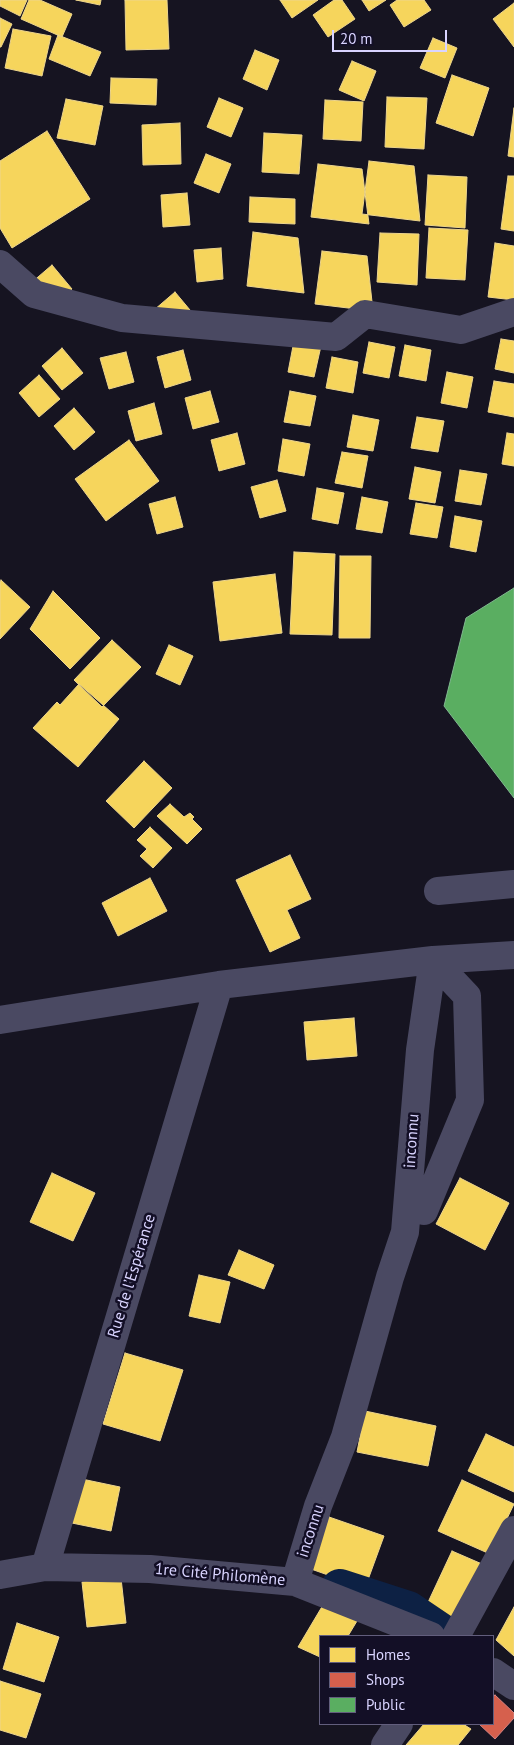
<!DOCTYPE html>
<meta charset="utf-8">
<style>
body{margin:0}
#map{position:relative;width:514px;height:1745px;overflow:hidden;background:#161421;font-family:"PT Sans",sans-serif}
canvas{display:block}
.legend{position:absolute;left:319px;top:1635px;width:175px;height:90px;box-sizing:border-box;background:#130f26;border:1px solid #625e7d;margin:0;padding:6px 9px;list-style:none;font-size:15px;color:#d9d4ff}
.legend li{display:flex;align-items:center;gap:10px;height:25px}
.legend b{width:25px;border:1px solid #625e7d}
.scale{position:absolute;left:332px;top:30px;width:115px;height:22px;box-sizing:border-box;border:2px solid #d9d4ff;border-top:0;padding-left:6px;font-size:15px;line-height:18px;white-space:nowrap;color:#d9d4ff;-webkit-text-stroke:4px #130f26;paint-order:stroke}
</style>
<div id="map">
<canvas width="514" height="1745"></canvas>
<ul class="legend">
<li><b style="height:14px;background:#f6d55c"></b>Homes</li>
<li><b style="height:14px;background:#d6604d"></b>Shops</li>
<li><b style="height:14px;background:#5aae61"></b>Public</li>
</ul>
<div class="scale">20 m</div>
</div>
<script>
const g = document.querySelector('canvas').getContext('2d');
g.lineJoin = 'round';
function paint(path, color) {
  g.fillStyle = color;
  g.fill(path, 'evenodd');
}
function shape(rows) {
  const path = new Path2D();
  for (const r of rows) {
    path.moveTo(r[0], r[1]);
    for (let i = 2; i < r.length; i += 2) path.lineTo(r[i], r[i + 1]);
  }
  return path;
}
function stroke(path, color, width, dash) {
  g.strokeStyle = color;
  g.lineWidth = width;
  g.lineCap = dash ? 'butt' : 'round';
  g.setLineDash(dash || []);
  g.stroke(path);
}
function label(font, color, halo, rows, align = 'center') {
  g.font = font + ' "PT Sans",sans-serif';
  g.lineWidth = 5;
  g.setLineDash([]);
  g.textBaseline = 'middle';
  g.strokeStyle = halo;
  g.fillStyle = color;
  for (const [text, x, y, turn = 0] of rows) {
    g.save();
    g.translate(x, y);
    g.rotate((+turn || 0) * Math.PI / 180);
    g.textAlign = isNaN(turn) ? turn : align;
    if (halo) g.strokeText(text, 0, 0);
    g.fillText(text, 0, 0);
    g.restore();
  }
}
const homes = shape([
 [0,0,27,0,20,16,0,6,0,0],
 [29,0,40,0,72,14,62,37,21,19,29,0],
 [76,0,101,0,100,5,76,0],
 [125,0,167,0,169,49,126,50,125,0],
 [280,0,318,0,292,18,280,0],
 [334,0,342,0,355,19,328,37,313,15,334,0],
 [362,0,386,0,369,11,362,0],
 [397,0,424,0,431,10,404,27,390,5,397,0],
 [514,3,514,47,493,19,514,3],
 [0,18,12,24,1,47,0,47,0,18],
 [13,29,51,36,42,76,5,68,13,29],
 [58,35,101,52,90,76,49,59,58,35],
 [433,38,457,48,445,78,420,68,433,38],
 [255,50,279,60,267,90,243,79,255,50],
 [352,61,376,71,364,101,339,90,352,61],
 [452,75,489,88,473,136,436,123,452,75],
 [111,78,157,79,156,105,110,103,111,78],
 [387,97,427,98,424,149,385,147,387,97],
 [219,98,243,108,231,137,207,127,219,98],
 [66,99,103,106,95,145,57,138,66,99],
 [325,100,363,102,361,141,323,139,325,100],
 [514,108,514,157,508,156,514,108],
 [180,123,181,164,143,165,142,125,180,123],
 [47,131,90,199,12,248,0,228,0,161,47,131],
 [264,133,302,135,299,174,262,172,264,133],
 [206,154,231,164,219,193,194,183,206,154],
 [369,161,414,166,420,221,362,214,369,161],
 [318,164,362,169,369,224,311,217,318,164],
 [428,175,467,177,465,228,425,225,428,175],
 [508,176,514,176,514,231,501,229,508,176],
 [187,193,190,225,163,227,161,195,187,193],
 [250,197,295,199,295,224,249,222,250,197],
 [429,228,468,230,465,280,426,278,429,228],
 [253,232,298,238,304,293,247,286,253,232],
 [380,233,419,234,417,285,377,282,380,233],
 [495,243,514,246,514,300,488,297,495,243],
 [221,248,223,279,197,282,194,250,221,248],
 [322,251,367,256,373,311,315,304,322,251],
 [52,265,72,289,52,307,31,283,52,265],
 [175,292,195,316,154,310,175,292],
 [501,339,514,341,514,373,495,369,501,339],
 [294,341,321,346,314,377,288,372,294,341],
 [369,342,395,347,389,378,363,373,369,342],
 [405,345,431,350,426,381,399,376,405,345],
 [62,348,83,373,62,390,42,366,62,348],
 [183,350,191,380,165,388,157,357,183,350],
 [126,352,134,382,109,389,100,358,126,352],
 [332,357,358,362,353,393,326,388,332,357],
 [447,372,473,377,467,408,441,403,447,372],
 [39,375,60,399,39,417,19,393,39,375],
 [494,381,514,384,514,417,488,412,494,381],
 [210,391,219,422,193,429,185,398,210,391],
 [290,391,316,396,310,426,284,422,290,391],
 [154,403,162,434,136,441,128,411,154,403],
 [74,408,95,432,74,450,54,426,74,408],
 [353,415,379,420,373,451,347,447,353,415],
 [417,417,444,421,438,452,411,448,417,417],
 [237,433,245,464,219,471,211,440,237,433],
 [507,433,514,434,514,466,502,464,507,433],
 [283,439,310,444,304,476,278,471,283,439],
 [129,440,159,481,106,521,75,479,129,440],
 [342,452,368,456,362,488,335,483,342,452],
 [415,467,441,472,435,503,409,499,415,467],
 [460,470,487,474,481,505,455,501,460,470],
 [277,480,286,511,260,518,251,487,277,480],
 [317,488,344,493,338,524,312,519,317,488],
 [175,497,183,527,157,534,149,504,175,497],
 [362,497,388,502,382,533,356,529,362,497],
 [416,503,443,507,437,538,410,534,416,503],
 [455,516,482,521,476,552,450,547,455,516],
 [294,552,335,554,332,635,290,634,294,552],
 [340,556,371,556,370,638,339,638,340,556],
 [275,574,282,633,220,641,213,582,275,574],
 [1,580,30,607,0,639,0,582,1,580],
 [53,591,100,638,70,669,30,629,53,591],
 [112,640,141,667,102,707,74,680,112,640],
 [169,645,193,656,180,685,156,674,169,645],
 [79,684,119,719,78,767,33,728,57,702,60,705,79,684],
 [144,761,172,788,134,828,106,801,144,761],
 [170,804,184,817,190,813,194,817,192,819,202,829,187,844,157,816,170,804],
 [150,827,172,848,153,868,140,856,147,849,137,840,150,827],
 [290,855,311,899,287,910,300,938,270,952,236,880,290,855],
 [150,878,167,911,118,936,102,903,150,878],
 [354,1018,357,1056,307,1060,304,1022,354,1018],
 [52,1173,95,1193,73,1241,30,1222,52,1173],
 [460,1178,509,1203,485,1250,436,1224,460,1178],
 [239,1250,274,1265,264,1289,228,1275,239,1250],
 [199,1275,230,1282,220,1323,189,1316,199,1275],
 [125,1353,183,1370,160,1441,103,1424,125,1353],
 [365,1411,436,1426,428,1466,357,1452,365,1411],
 [486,1434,514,1447,514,1492,468,1471,486,1434],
 [77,1478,120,1487,111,1531,67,1522,77,1478],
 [462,1480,514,1504,490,1554,438,1531,462,1480],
 [329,1517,384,1536,365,1588,311,1569,329,1517],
 [452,1551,482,1564,454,1626,423,1613,452,1551],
 [121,1578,126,1623,87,1627,82,1582,121,1578],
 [323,1605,357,1621,348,1636,320,1636,320,1657,298,1647,323,1605],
 [514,1607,514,1656,496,1640,514,1607],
 [17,1623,59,1637,44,1682,3,1669,17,1623],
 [0,1681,41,1694,26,1738,0,1730,0,1681],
 [424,1724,463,1724,471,1729,458,1745,406,1745,424,1724]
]);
const shops = shape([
 [495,1695,514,1713,514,1718,495,1739,479,1724,493,1724,493,1697,495,1695]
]);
const public = shape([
 [514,588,514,798,444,706,466,618,514,588]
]);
const canal = shape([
 [340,1589,408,1611,445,1636]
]);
const minor = shape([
 [0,264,34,294,122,318,336,337,365,314,461,330,514,312],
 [438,891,514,884],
 [0,1020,219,985,433,960,514,955],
 [45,1567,219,985],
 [0,1575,45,1567,150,1569,295,1582,431,1636],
 [295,1582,318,1506,345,1437,390,1277,405,1232,420,1050,433,960,467,996,470,1100,424,1211],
 [456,1636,514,1530],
 [493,1672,514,1686],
 [385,1745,399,1724]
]);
const streetNames = [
 ["inconnu",412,1141,-86],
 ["Rue de l’Espérance",132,1276,-73],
 ["inconnu",311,1531,-72],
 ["1re Cité Philomène",220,1575,5]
];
paint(homes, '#f6d55c');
stroke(homes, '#edd58d', 1);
paint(shops, '#d6604d');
stroke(shops, '#d78382', 1);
paint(public, '#5aae61');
stroke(public, '#80b990', 1);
stroke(canal, '#0d2144', 40);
stroke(minor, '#4a4962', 28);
label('16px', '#d9d4ff', '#130f26', streetNames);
</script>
